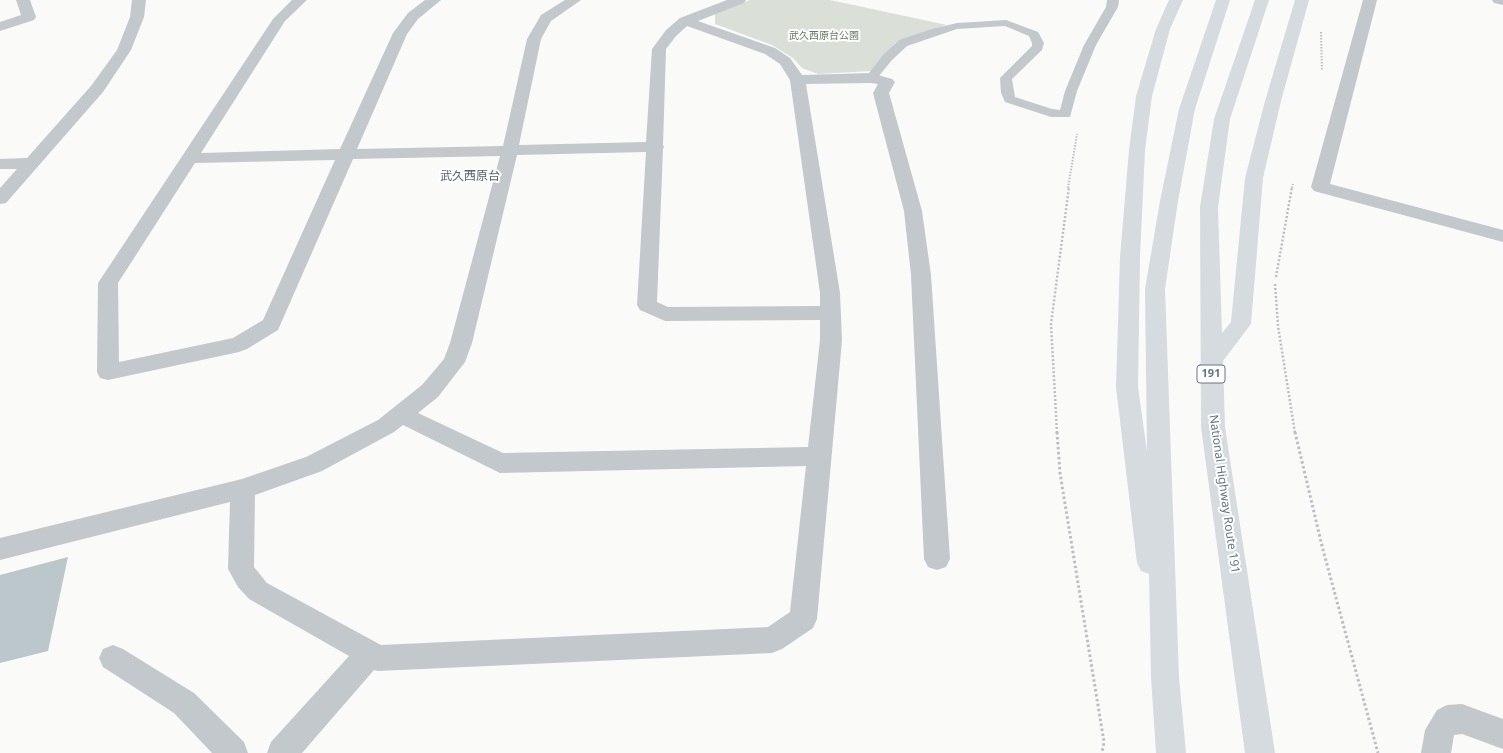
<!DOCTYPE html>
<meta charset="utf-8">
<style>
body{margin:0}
canvas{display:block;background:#fafaf8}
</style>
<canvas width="1503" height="753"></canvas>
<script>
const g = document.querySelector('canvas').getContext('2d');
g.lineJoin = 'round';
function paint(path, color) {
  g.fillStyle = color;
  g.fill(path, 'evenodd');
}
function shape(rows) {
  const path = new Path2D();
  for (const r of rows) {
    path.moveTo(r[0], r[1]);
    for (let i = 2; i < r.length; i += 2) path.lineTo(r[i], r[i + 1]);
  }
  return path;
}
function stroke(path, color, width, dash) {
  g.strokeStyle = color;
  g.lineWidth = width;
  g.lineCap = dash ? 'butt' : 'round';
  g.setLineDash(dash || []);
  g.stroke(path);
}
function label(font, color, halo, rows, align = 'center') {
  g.font = font + ' "Noto Sans","Noto Sans JP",sans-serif';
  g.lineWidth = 4;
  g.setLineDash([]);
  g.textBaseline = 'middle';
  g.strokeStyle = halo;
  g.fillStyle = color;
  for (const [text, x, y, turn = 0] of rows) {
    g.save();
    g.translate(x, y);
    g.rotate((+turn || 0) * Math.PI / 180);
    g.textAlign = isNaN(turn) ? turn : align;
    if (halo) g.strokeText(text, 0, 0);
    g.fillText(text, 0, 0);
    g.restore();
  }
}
const green = shape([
 [750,0,830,0,947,25,896,42,871,71,818,74,802,68,793,58,772,45,715,24,715,14]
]);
const water = shape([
 [68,557,48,651,0,663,0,575]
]);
const pathFar2 = shape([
 [1321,32,1322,71],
 [1068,188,1077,134],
 [1292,188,1293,184]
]);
const pathFar1 = shape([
 [1276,277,1292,187],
 [1275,284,1278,326,1295,433],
 [1057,433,1051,324,1069,187]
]);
const path = shape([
 [1057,432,1060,473,1104,742,1102,753],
 [1295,432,1322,546,1378,753]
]);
const service = shape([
 [1107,0,1119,0,1118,7,1096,45,1077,91,1070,117,1051,117,1005,102,1001,93,1000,78,1032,46,1032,43,1029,36,1005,26,957,29,907,46,892,60,875,81,871,82,865,78,884,54,899,40,932,29,957,23,1006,20,1038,32,1044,43,1042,50,1012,79,1015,97,1052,109,1060,110,1065,91,1084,45,1106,7,1107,0]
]);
const minor = shape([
 [16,0,30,0,36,17,34,20,0,31,0,22,21,15,16,0],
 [132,0,146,0,144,17,131,50,103,92,6,203,0,204,0,188,17,169,0,169,0,159,27,158,91,86,117,50,130,17,132,0],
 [292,0,307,0,285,21,201,153,340,149,393,33,408,13,425,0,441,0,418,19,407,34,357,149,503,146,527,39,541,15,565,0,581,0,551,21,541,39,519,145,646,142,652,49,666,30,680,18,727,0,746,0,744,3,698,21,775,48,790,58,802,75,871,73,892,79,895,82,889,93,922,211,931,275,950,559,946,567,937,570,928,567,924,559,911,275,904,211,873,93,878,84,871,83,806,84,840,293,842,340,817,619,813,628,782,649,772,653,378,671,374,670,302,753,267,753,271,742,349,656,249,599,238,587,228,569,230,502,0,560,0,538,242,479,306,457,378,420,422,385,444,359,450,343,500,156,353,159,278,330,247,349,239,352,108,380,100,378,97,372,98,283,273,19,292,0],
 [687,26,765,54,780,64,790,80,820,293,820,306,668,307,657,302,663,149,664,147,663,145,666,49,676,36,687,26],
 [646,152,637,305,640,310,665,321,820,320,820,340,808,447,503,453,418,413,438,397,465,362,472,343,517,155,646,152],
 [335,160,263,320,233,338,119,362,118,283,195,163,335,160],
 [403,425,500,473,806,466,790,612,768,627,381,645,267,583,254,567,255,495,322,471,394,432,403,425],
 [1363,0,1377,0,1330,184,1503,230,1503,242,1314,191,1311,187,1363,0],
 [1492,0,1503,0,1503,5,1494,3,1492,0],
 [113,645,123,649,194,693,244,742,248,753,212,753,174,713,103,667,99,658,103,649,113,645],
 [1462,704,1503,719,1503,749,1462,734,1454,735,1451,753,1421,753,1425,730,1437,710,1447,705,1462,704]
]);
const trunk = shape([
 [1169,0,1183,0,1170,29,1152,96,1145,150,1140,257,1138,387,1147,452,1145,289,1160,201,1179,109,1216,0,1230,0,1195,109,1178,201,1165,289,1179,677,1186,753,1156,753,1151,677,1149,574,1141,571,1137,563,1116,387,1120,257,1129,150,1136,96,1156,29,1169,0],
 [1255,0,1269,0,1230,119,1218,207,1222,333,1231,322,1245,178,1265,101,1295,0,1309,0,1281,101,1263,178,1251,324,1223,361,1225,427,1275,753,1245,753,1201,427,1200,207,1214,119,1255,0]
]);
const farParknames = [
 ["武久西原台公園",824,36]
];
const shields = [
 [1211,374,28]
];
const shieldNames = [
 ["191",1211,374]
];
const farQuarternames = [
 ["武久西原台",470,177]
];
const streetNames = [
 ["National Highway Route 191",1224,494,82]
];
paint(green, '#dadfd7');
paint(water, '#bbc7cb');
stroke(pathFar2, '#bbbfc2', 2, [1.5, 1.5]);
stroke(pathFar1, '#bbbfc2', 2.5, [2, 2]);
stroke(path, '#bbbfc2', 3, [2.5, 2.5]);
paint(service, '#c3c8cc');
paint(minor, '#c3c8cc');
paint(trunk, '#d6dbdf');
label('10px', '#687a64', '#fff', farParknames);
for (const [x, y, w] of shields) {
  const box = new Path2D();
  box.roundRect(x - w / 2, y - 9, w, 18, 3);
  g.fillStyle = '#fff';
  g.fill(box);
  stroke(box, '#657683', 1);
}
label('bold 11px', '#657683', null, shieldNames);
label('12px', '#57646e', '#fff', farQuarternames);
label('12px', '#657683', '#fff', streetNames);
</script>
